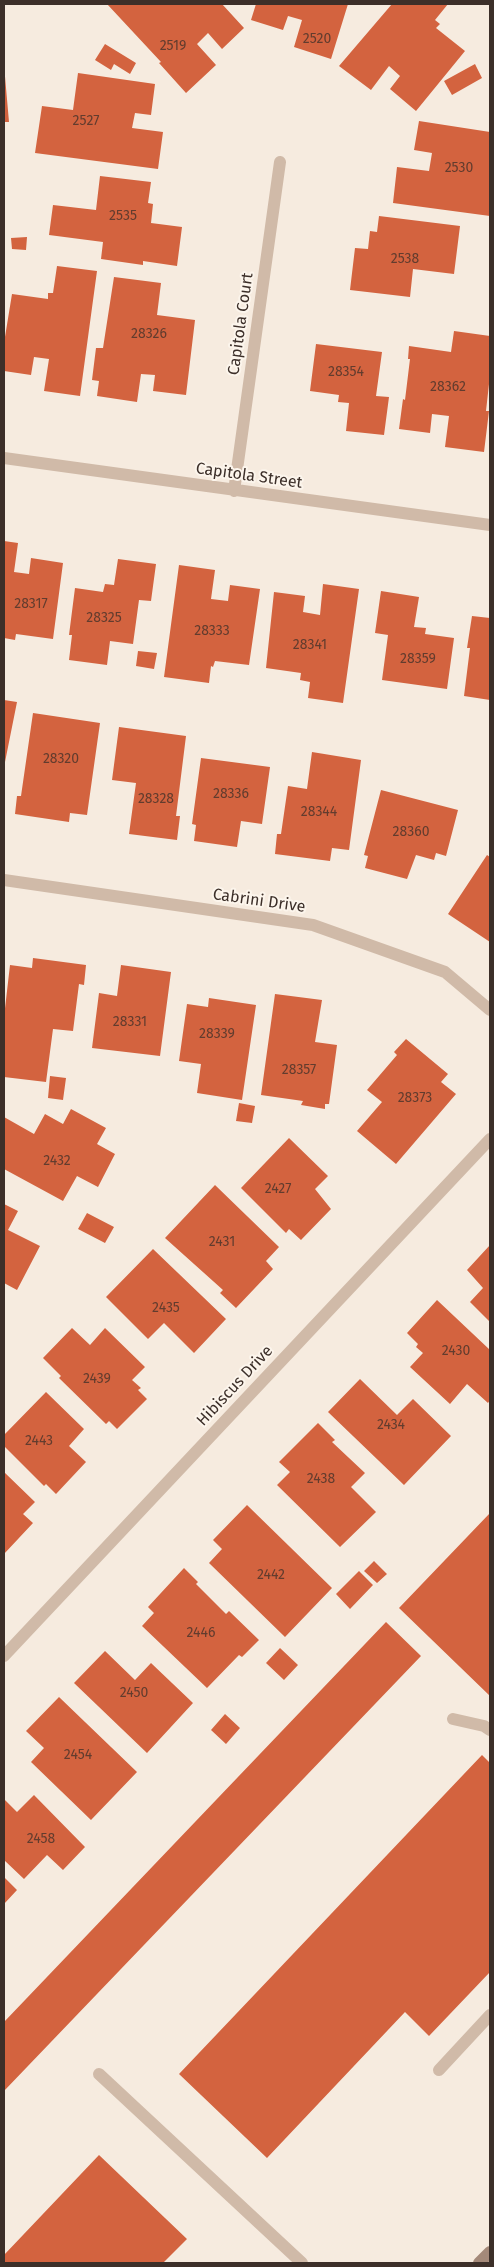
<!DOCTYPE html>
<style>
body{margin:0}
#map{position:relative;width:494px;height:2267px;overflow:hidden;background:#f6ebdf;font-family:"Fira Sans",sans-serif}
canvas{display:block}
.frame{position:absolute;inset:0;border:5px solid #3c2f29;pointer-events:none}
</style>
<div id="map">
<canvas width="494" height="2267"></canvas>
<div class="frame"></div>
</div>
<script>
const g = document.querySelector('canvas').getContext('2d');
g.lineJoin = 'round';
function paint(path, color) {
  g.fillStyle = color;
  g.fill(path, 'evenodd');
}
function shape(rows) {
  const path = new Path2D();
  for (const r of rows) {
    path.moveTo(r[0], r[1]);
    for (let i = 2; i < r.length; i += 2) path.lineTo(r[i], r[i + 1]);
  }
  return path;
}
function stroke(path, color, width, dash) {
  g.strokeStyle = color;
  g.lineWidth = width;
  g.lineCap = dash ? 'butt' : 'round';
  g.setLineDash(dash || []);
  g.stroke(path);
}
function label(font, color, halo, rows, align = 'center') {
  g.font = font + ' "Fira Sans",sans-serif';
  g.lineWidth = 4;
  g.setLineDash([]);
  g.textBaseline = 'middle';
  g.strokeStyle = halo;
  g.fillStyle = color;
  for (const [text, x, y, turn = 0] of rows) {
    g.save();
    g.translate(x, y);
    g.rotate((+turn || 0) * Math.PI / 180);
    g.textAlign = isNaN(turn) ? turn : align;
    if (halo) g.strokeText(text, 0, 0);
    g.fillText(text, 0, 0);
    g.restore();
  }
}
const building = shape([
 [107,4,222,4,244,28,222,49,208,33,197,44,216,65,186,93,159,63,161,62],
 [256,4,348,4,331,59,294,47,302,20,288,16,283,30,251,20],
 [392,4,448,4,435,20,440,24,436,28,465,51,416,111,390,89,400,76,389,66,371,90,339,66],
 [105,44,136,63,130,74,114,64,111,70,95,60],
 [475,64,482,78,452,95,444,81],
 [4,65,9,122,4,122],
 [78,73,155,84,151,115,135,113,132,128,163,132,158,169,35,153,42,106,73,110],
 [419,121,490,132,490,216,393,203,397,167,429,171,432,153,414,150],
 [100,176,151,182,148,203,153,204,151,223,182,227,177,266,143,261,143,265,101,259,103,242,49,235,53,205,96,210],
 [379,216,460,226,454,274,413,269,410,297,350,290,355,248,368,249,370,231,377,232],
 [27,237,26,250,12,249,11,238],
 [57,266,97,271,80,396,44,391,49,359,34,357,31,375,4,371,4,343,12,294,48,299,48,293,53,293],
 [114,277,161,283,157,315,195,320,186,395,153,391,155,375,141,374,137,402,97,396,99,381,92,380,96,348,103,348],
 [454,331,490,336,490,375,486,411,489,411,484,452,445,447,449,416,432,414,430,433,399,429,403,399,405,400,410,359,408,359,409,346,451,352],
 [316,344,382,352,376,396,389,397,384,435,346,431,349,403,338,402,339,395,310,391],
 [4,541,18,543,14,572,29,574,31,558,63,563,53,639,16,634,15,640,4,638],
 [118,559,156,564,151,601,139,600,133,644,110,641,107,665,69,660,72,635,69,635,75,588,103,592,105,584,114,585],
 [179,565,215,570,211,599,228,601,230,585,260,589,249,665,215,661,213,667,211,666,209,683,164,677],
 [323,584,359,589,343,703,308,698,310,682,300,680,301,673,266,668,274,592,305,596,303,612,320,615],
 [381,591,419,597,414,627,426,628,425,634,454,638,447,689,382,680,388,635,375,633],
 [472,616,490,618,490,700,464,696,470,648,467,648],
 [138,651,157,653,154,669,136,666],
 [4,700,17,702,5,762,4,762],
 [33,713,100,723,87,815,70,813,69,822,15,814,17,796,21,796],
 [119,727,186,736,176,816,180,816,177,840,129,834,136,783,112,780],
 [312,752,361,760,349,850,332,848,330,861,275,854,277,834,281,834,288,786,307,789],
 [201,758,270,767,262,824,241,821,237,847,194,841,196,825,192,824],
 [381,790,458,810,446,856,436,853,434,860,416,855,407,879,365,868,368,856,364,855],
 [487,855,490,857,490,942,448,914],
 [33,958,86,965,84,985,79,984,73,1031,53,1029,46,1082,4,1077,4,1017,10,965,32,968],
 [121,965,171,972,160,1056,92,1048,99,993,117,996],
 [275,994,322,1000,315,1042,337,1045,329,1104,325,1104,325,1109,301,1105,303,1101,261,1095],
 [209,998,256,1005,242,1100,197,1093,201,1064,179,1061,187,1004,208,1007],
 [406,1039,448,1074,441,1082,456,1094,396,1164,357,1131,382,1102,367,1090,397,1055,394,1052],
 [50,1076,66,1078,63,1100,48,1098],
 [239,1103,255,1106,252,1123,236,1121],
 [71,1109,106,1128,97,1144,115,1154,98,1187,77,1176,63,1201,4,1169,4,1117,34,1134,45,1114,63,1124],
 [289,1138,328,1176,315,1189,331,1209,301,1240,289,1229,286,1233,241,1188],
 [215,1185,279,1247,266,1261,273,1269,236,1308,220,1293,223,1290,165,1238],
 [4,1204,18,1211,8,1230,40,1246,17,1290,4,1283],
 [87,1213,114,1227,105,1243,78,1229],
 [490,1245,490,1322,470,1302,483,1288,467,1270],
 [153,1249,226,1319,194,1353,164,1323,148,1339,106,1297],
 [437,1300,490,1350,490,1400,488,1403,467,1384,450,1404,410,1367,423,1353,416,1347,418,1344,407,1333],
 [72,1328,90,1345,105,1328,145,1367,132,1380,141,1388,138,1390,147,1399,117,1429,109,1421,106,1424,59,1378,61,1376,43,1358],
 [360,1379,397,1415,413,1399,451,1436,404,1485,328,1412],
 [46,1392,84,1429,69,1446,86,1462,56,1494,46,1484,44,1486,4,1446,4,1435],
 [318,1423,335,1440,332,1442,365,1473,351,1487,376,1512,340,1547,277,1485,290,1472,279,1462],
 [4,1472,35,1502,23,1514,33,1523,4,1554],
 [247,1505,332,1588,285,1637,209,1563,222,1549,213,1540],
 [490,1513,490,1696,399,1608],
 [374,1561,387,1574,377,1583,364,1571],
 [184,1568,198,1582,196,1584,226,1614,229,1611,259,1640,242,1657,239,1655,207,1688,142,1626,154,1613,148,1607],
 [359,1571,373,1585,350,1609,336,1594],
 [386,1622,421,1656,4,2091,4,2022],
 [280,1648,298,1665,284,1680,266,1663],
 [105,1651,135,1680,151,1663,193,1703,147,1753,74,1683],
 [59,1697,137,1772,91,1820,31,1762,44,1748,26,1731],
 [225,1714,240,1728,226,1744,211,1730],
 [482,1755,490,1763,490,1972,429,2036,405,2012,267,2158,179,2074],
 [34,1795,85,1847,63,1870,47,1855,24,1879,4,1860,4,1799,17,1812],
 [4,1877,17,1890,4,1904],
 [99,2155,187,2239,163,2263,4,2263,4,2255]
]);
const service = shape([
 [453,1719,484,1726,490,1730],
 [439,2070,490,2015],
 [99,2074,302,2263]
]);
const minor = shape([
 [4,458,490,525],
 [234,491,280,162],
 [4,880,313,925,445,972,490,1010],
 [4,1656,490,1139]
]);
const secondary = shape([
 [479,2263,490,2252]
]);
const numberNames = [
 ["2520",317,39],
 ["2519",173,46],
 ["2527",86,121],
 ["2530",459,168],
 ["2535",123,216],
 ["2538",405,259],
 ["28326",149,334],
 ["28354",346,372],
 ["28362",448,387],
 ["28317",31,604],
 ["28325",104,618],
 ["28333",212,631],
 ["28341",310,645],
 ["28359",418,659],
 ["28320",61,759],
 ["28336",231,794],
 ["28328",156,799],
 ["28344",319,812],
 ["28360",411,832],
 ["28331",130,1022],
 ["28339",217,1034],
 ["28357",299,1070],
 ["28373",415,1098],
 ["2432",57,1161],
 ["2427",278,1189],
 ["2431",222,1242],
 ["2435",166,1308],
 ["2430",456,1351],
 ["2439",97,1379],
 ["2434",391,1425],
 ["2443",39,1441],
 ["2438",321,1479],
 ["2442",271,1575],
 ["2446",201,1633],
 ["2450",134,1693],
 ["2454",78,1755],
 ["2458",41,1839]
];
const streetNames = [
 ["Capitola Court",241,324,-82],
 ["Capitola Street",249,476,8],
 ["Cabrini Drive",259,901,8],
 ["Hibiscus Drive",235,1386,-47]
];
paint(building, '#d3633f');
stroke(service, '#d0baa8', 12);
stroke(minor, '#d0baa8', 12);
stroke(secondary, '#a48979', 12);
label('14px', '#623c2e', null, numberNames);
label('16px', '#3c2f29', '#fcf5ec', streetNames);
</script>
